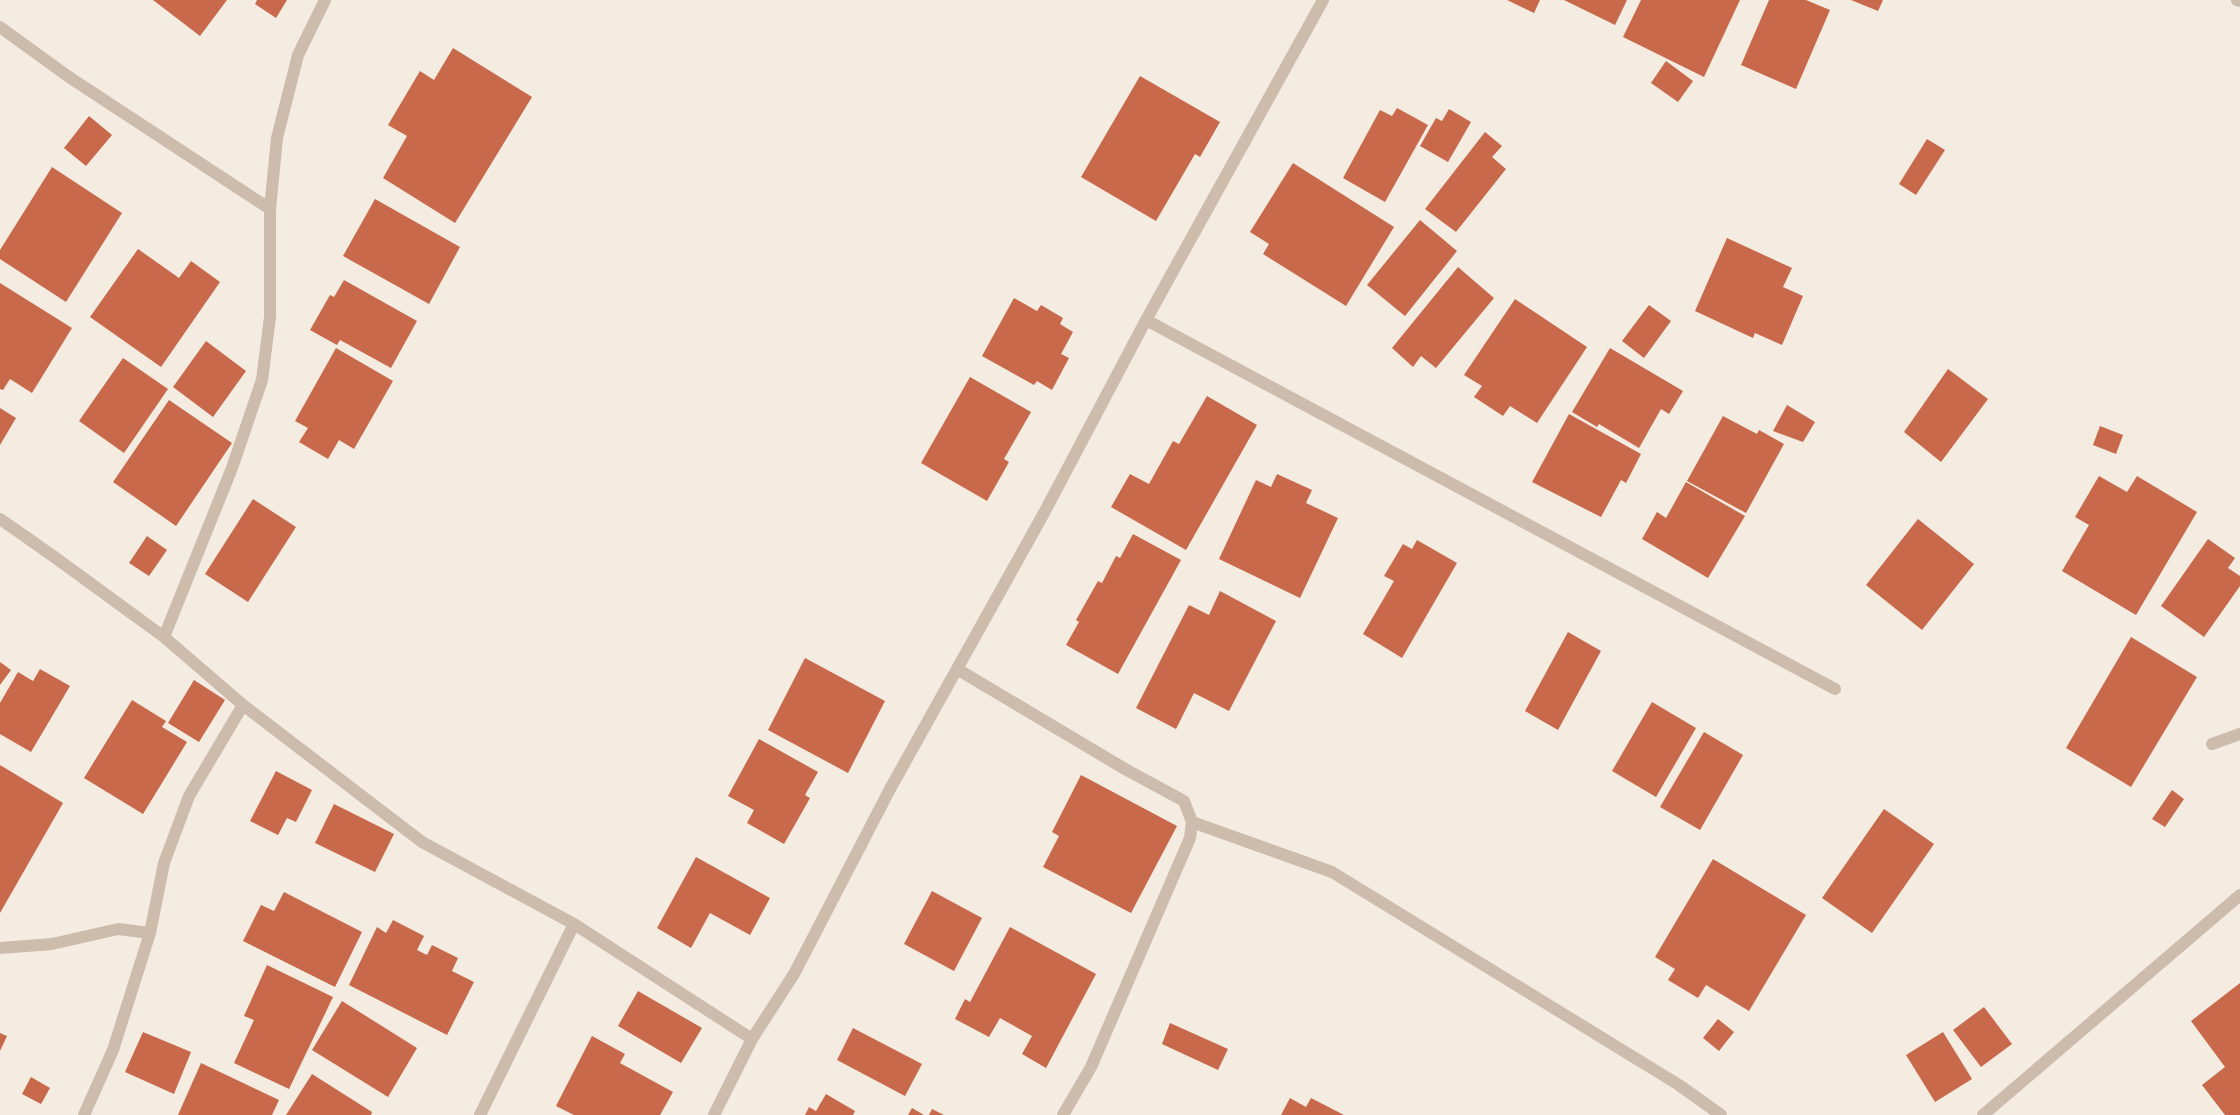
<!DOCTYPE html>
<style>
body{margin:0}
canvas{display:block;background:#f4ebe1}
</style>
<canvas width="2240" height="1115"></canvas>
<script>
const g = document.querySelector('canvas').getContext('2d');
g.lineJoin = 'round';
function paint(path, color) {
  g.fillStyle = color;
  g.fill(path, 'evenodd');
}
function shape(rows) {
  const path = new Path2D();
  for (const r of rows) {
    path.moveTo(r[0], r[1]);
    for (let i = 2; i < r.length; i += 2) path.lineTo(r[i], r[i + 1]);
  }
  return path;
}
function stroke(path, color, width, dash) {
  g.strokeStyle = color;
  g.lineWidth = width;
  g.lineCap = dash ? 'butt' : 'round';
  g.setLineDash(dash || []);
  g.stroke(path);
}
const building = shape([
 [153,0,227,0,200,36],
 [257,0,287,0,276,18,255,4],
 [1507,0,1540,0,1534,13],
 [1564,0,1627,0,1615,25],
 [1641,0,1740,0,1704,77,1623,37],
 [1769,0,1806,0,1830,10,1796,89,1741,65],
 [1851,0,1883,0,1878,11],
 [453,48,532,97,455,223,383,178,407,136,388,125,420,71,434,80],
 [1666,61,1693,81,1678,102,1651,83],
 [1140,76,1220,122,1200,157,1195,154,1156,221,1081,177],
 [1397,108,1428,125,1385,202,1343,178,1380,110,1392,116],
 [1449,109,1471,122,1448,162,1420,146,1436,118,1442,121],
 [89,116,112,135,86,166,64,148],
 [1485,132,1502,146,1492,157,1506,169,1456,232,1425,209],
 [1927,139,1945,150,1916,195,1899,184],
 [1293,163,1394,227,1346,306,1263,254,1269,244,1250,232],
 [52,167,122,213,66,302,0,259,0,250],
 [375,199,460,247,429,304,343,256],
 [1420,220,1457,251,1405,316,1367,285],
 [1727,238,1792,268,1783,287,1803,296,1782,345,1755,333,1753,338,1695,311],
 [138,249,179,278,191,261,220,282,161,367,90,317],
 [1458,267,1494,298,1436,368,1421,356,1413,367,1392,348],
 [344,280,417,321,391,368,340,340,337,345,310,330,330,295,334,297],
 [0,283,72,328,32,393,10,379,3,390,0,389],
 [1014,298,1037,311,1041,305,1063,318,1060,324,1073,332,1061,354,1069,358,1052,390,1037,381,1034,385,982,356],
 [1515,299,1587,347,1537,423,1510,406,1503,416,1474,397,1482,386,1464,375],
 [1649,305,1671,321,1644,358,1622,341],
 [206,341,246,371,213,417,173,387],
 [336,348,393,381,354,449,339,440,328,459,299,442,308,428,295,421],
 [1610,348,1683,391,1669,414,1661,409,1639,448,1599,424,1597,427,1572,412],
 [123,358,168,389,124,453,79,421],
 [1948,369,1988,399,1941,462,1904,432],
 [970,377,1031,412,1004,459,1009,462,987,501,921,463],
 [1207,396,1257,425,1186,550,1111,507,1130,474,1149,484,1173,441,1179,444],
 [169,400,232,443,176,526,113,482],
 [1787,405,1815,422,1803,442,1773,431],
 [0,408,16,418,0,445],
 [1569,414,1641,454,1626,483,1621,480,1601,517,1532,482],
 [1723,416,1757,434,1759,430,1784,444,1746,513,1687,481],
 [2100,426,2123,435,2116,454,2093,445],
 [1277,474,1312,490,1306,503,1338,518,1300,598,1219,559,1256,480,1271,487],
 [2099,476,2127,492,2137,476,2197,512,2136,615,2062,571,2089,525,2075,517],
 [1686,482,1745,516,1708,578,1642,539,1657,512,1666,518],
 [253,499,296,527,248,602,205,574],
 [1918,519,1974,564,1922,630,1866,585],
 [1133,534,1181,560,1118,674,1066,645,1079,622,1076,620,1098,581,1102,583,1116,556,1120,558],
 [147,536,167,550,149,576,129,563],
 [2208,539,2235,558,2228,568,2240,576,2240,586,2204,637,2161,606],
 [1417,540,1457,563,1402,658,1363,634,1394,581,1384,576,1403,544,1412,549],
 [1220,591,1276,621,1229,711,1194,693,1176,729,1136,708,1189,605,1209,615],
 [1568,632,1601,651,1558,730,1525,711],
 [2131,637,2197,677,2131,787,2066,748],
 [805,658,885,701,848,773,768,730],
 [0,662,11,670,0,685],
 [40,669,70,686,31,752,0,734,0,703,18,672,33,681],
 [194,680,225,700,199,742,168,723],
 [132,700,166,721,162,727,187,742,143,814,84,778],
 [1652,702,1696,728,1656,797,1612,771],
 [1704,732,1743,755,1700,830,1660,807],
 [759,739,818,772,805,795,810,798,784,844,747,823,754,810,728,796],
 [0,765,63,803,0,913],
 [276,771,312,790,296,822,287,818,278,835,250,821],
 [1081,775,1177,826,1131,913,1043,867,1059,836,1052,832],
 [2172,790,2184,799,2165,827,2152,819],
 [334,804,394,834,375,872,315,843],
 [1884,809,1934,844,1872,933,1822,898],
 [696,857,770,898,750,935,710,913,691,948,657,928],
 [1713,859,1806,915,1749,1011,1706,985,1698,998,1668,980,1675,969,1655,957],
 [932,891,982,918,954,971,904,944],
 [284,892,362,932,335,987,243,941,261,905,274,911],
 [393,920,424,936,417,950,427,955,432,945,458,958,452,971,474,982,447,1035,349,985,377,927,386,933],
 [1010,927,1096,974,1046,1068,1022,1054,1032,1036,1000,1018,989,1037,955,1019,965,999,970,1002],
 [267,965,333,997,289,1089,234,1063,254,1020,244,1016],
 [2240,983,2240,1115,2225,1115,2202,1085,2225,1067,2191,1021],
 [638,991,702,1028,681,1063,618,1026],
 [342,1001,417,1048,388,1097,312,1050],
 [1984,1007,2012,1044,1981,1067,1953,1030],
 [1718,1019,1734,1032,1719,1051,1703,1038],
 [1170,1023,1228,1049,1218,1070,1162,1044],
 [853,1028,922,1064,905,1096,837,1060],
 [143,1032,191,1052,174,1094,125,1072],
 [1943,1032,1972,1079,1935,1102,1906,1055],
 [0,1033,7,1036,0,1051],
 [592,1036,625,1054,620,1063,673,1092,660,1115,574,1115,556,1106],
 [201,1063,279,1100,272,1115,178,1115],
 [312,1074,372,1112,371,1115,286,1115],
 [31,1077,50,1088,41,1104,22,1094],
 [826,1094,855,1111,853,1115,805,1115,809,1107,816,1111],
 [1290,1098,1306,1107,1311,1098,1344,1115,1281,1115],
 [912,1108,924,1115,908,1115],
 [932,1109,944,1115,929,1115]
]);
const lane = shape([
 [2212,744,2240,734],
 [1192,822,1332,872,1679,1085,1721,1115]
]);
const street = shape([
 [2237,0,2240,1],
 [0,27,69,77,270,209],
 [1146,320,1835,689],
 [0,519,53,556,164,637,243,705,422,842,574,924,752,1039],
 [164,637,232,468,262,380,270,317,270,209,277,138,298,55,325,0],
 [957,669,1125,769,1184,801,1192,822,1190,838,1091,1067,1063,1115],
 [0,948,52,944,118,929,150,933],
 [84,1115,113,1050,150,933,164,863,189,796,243,705],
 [480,1115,574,924],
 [714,1115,752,1039,794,974,890,789,1044,513,1146,320,1323,0],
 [1983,1115,2240,895]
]);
paint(building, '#c8694b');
stroke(lane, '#cdbbac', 12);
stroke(street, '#cdbbac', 12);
</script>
